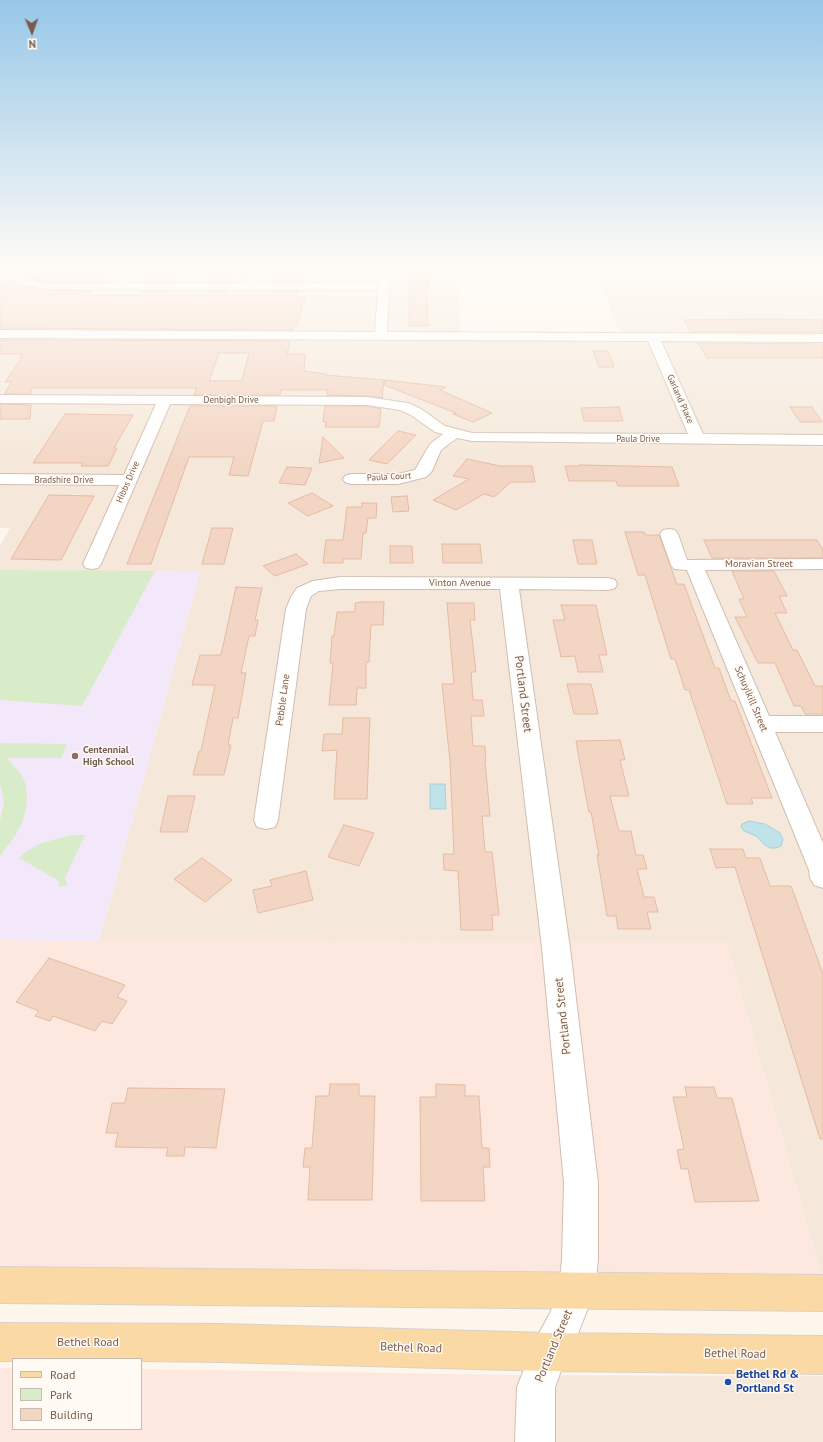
<!DOCTYPE html>
<style>
body{margin:0}
#map{position:relative;width:823px;height:1442px;overflow:hidden;background:#fdf6ec;font-family:"PT Sans",sans-serif}
canvas{display:block}
.legend{position:absolute;left:12px;top:1358px;width:130px;height:72px;box-sizing:border-box;background:#fffaf3;border:1px solid #cabbb1;margin:0;padding:5px 7px;list-style:none;font-size:12px;color:#7a5c4d}
.legend li{display:flex;align-items:center;gap:8px;height:20px}
.legend b{width:20px;border:1px solid #cabbb1}
.north{position:absolute;left:12px;top:12px;width:40px;height:40px;-webkit-text-stroke:3px #fffaf3;paint-order:stroke;rotate:178deg;font-size:11px;font-weight:700;line-height:16px;text-align:center;color:#7a5c4d}
.north::after{content:'';display:block;margin:auto;width:14px;height:18px;background:#7a5c4d;clip-path:polygon(50% 0,100% 100%,50% 72%,0 100%)}
</style>
<div id="map">
<canvas width="823" height="1442"></canvas>
<ul class="legend">
<li><b style="height:5px;background:#fbd9a5"></b>Road</li>
<li><b style="height:11px;background:#d8ecc9"></b>Park</li>
<li><b style="height:11px;background:#f3d5c3"></b>Building</li>
</ul>
<div class="north">N</div>
</div>
<script>
const g = document.querySelector('canvas').getContext('2d');
g.lineJoin = 'round';
function paint(path, color) {
  g.fillStyle = color;
  g.fill(path, 'evenodd');
}
function shape(rows) {
  const path = new Path2D();
  for (const r of rows) {
    path.moveTo(r[0], r[1]);
    for (let i = 2; i < r.length; i += 2) path.lineTo(r[i], r[i + 1]);
  }
  return path;
}
function stroke(path, color, width, dash) {
  g.strokeStyle = color;
  g.lineWidth = width;
  g.lineCap = dash ? 'butt' : 'round';
  g.setLineDash(dash || []);
  g.stroke(path);
}
function label(font, color, halo, rows, align = 'center') {
  g.font = font + ' "PT Sans",sans-serif';
  g.lineWidth = 3;
  g.setLineDash([]);
  g.textBaseline = 'middle';
  g.strokeStyle = halo;
  g.fillStyle = color;
  for (const [text, x, y, turn = 0] of rows) {
    g.save();
    g.translate(x, y);
    g.rotate((+turn || 0) * Math.PI / 180);
    g.textAlign = isNaN(turn) ? turn : align;
    if (halo) g.strokeText(text, 0, 0);
    g.fillText(text, 0, 0);
    g.restore();
  }
}
const residential = shape([
 [0,264,456,264,461,335,621,336,593,264,823,264,823,1273,821,1274,726,941,99,942,200,572,0,570,0,546,10,528,0,528],
 [518,1375,823,1376,823,1442,522,1442]
]);
const commercial = shape([
 [0,940,726,941,821,1274,0,1271],
 [0,1368,13,1368,13,1429,141,1429,141,1369,518,1375,522,1442,0,1442]
]);
const education = shape([
 [0,570,200,572,99,942,0,940]
]);
const green = shape([
 [0,570,155,571,82,706,0,700],
 [0,743,67,744,61,758,7,758,21,774,26,785,27,797,26,809,22,823,15,836,0,856,0,821,4,802,0,784],
 [71,835,85,835,65,878,67,885,59,887,58,880,19,858,28,850,42,843]
]);
const water = shape([
 [430,784,445,784,446,809,430,809,430,784],
 [749,821,765,824,780,833,783,840,781,846,776,848,770,848,765,845,756,836,744,831,741,827,742,824,749,821]
]);
const building = shape([
 [32,264,47,264,46,269,74,278,77,274,103,274,98,282,45,282,25,276,29,275,32,264],
 [159,264,181,264,173,282,149,282,159,264],
 [281,264,295,264,292,275,302,275,300,282,274,282,281,264],
 [410,264,430,264,430,281,429,281,429,286,426,286,428,326,409,326,410,264],
 [217,272,233,272,229,282,213,282,217,272],
 [10,281,24,286,45,290,91,291,88,295,141,295,143,291,168,291,165,295,206,295,208,291,225,291,224,295,270,295,271,291,297,291,296,297,305,297,297,326,294,326,293,330,0,328,0,284,10,281],
 [765,319,823,320,823,332,691,332,684,320,765,319],
 [0,340,290,341,287,354,305,354,304,371,326,374,325,375,384,380,382,398,367,396,327,395,328,390,281,390,280,395,194,395,197,388,31,388,31,394,4,394,12,382,5,382,22,357,20,357,23,354,0,354,0,340],
 [219,353,249,353,242,381,209,381,219,353],
 [698,343,823,344,823,358,707,358,698,343],
 [593,351,608,351,614,367,599,367,593,351],
 [385,380,446,387,440,390,492,413,473,422,453,414,456,413,384,385,385,380],
 [0,404,31,405,30,419,0,419,0,404],
 [190,406,277,406,274,421,263,421,248,476,229,475,234,457,189,457,151,564,127,564,190,406],
 [325,406,367,406,381,409,379,427,325,427,326,422,323,422,325,406],
 [619,407,623,421,584,421,581,408,619,407],
 [790,407,812,407,822,422,800,422,790,407],
 [65,414,133,415,114,448,117,448,108,466,81,466,83,463,33,463,65,414],
 [398,431,416,435,387,464,369,460,398,431],
 [323,437,344,458,319,463,323,437],
 [467,459,500,466,532,466,535,482,511,482,494,497,484,494,456,510,433,500,469,479,453,476,467,459],
 [580,465,672,467,679,486,618,486,616,481,569,481,565,466,580,466,580,465],
 [287,467,312,468,305,485,279,483,287,467],
 [312,493,333,506,308,516,288,503,312,493],
 [49,495,94,496,61,560,11,559,49,495],
 [407,496,409,511,393,512,391,497,407,496],
 [362,503,377,503,376,518,368,518,366,533,363,533,361,559,343,559,343,563,323,563,326,540,343,540,347,507,362,507,362,503],
 [212,528,233,528,224,564,202,564,212,528],
 [625,532,644,532,645,535,659,535,677,584,684,584,715,668,719,668,731,701,735,701,772,798,751,798,753,804,727,804,689,690,685,690,675,659,671,659,645,575,638,575,625,532],
 [573,540,592,540,597,564,578,564,573,540],
 [704,540,817,540,823,550,823,558,712,558,704,540],
 [442,544,480,544,482,563,443,563,442,544],
 [390,546,412,546,413,563,390,563,390,546],
 [296,554,308,564,275,576,263,566,296,554],
 [732,571,774,571,787,596,779,596,787,613,775,613,793,650,797,650,815,686,823,686,823,714,805,714,801,706,794,706,775,663,758,663,735,617,747,617,739,599,744,599,732,571],
 [236,587,262,588,255,620,258,620,255,636,249,636,241,673,246,673,238,718,233,718,228,745,231,745,224,775,193,775,199,751,201,751,215,685,192,685,200,655,221,655,236,587],
 [361,602,384,602,383,625,371,625,369,662,366,662,366,688,357,688,356,705,329,705,333,663,330,663,332,636,334,636,337,612,355,612,355,603,361,602],
 [447,603,474,603,475,620,470,620,476,672,471,672,473,700,482,700,484,716,471,716,473,746,485,746,486,761,485,761,490,816,482,816,485,852,492,852,499,915,492,915,493,930,461,930,458,871,444,870,443,854,454,854,450,761,442,684,454,684,447,603],
 [561,605,596,605,607,655,599,655,603,672,578,672,575,656,561,657,553,620,565,620,561,605],
 [567,684,591,684,598,714,574,714,567,684],
 [343,718,370,718,367,799,334,799,337,750,322,751,324,734,342,734,343,718],
 [620,740,625,760,620,760,629,796,610,796,619,831,631,831,636,855,643,855,647,869,637,869,644,897,654,897,658,912,647,912,651,929,618,929,616,916,607,916,597,855,599,855,591,812,589,812,585,792,576,741,620,740],
 [168,796,195,796,187,832,160,832,168,796],
 [344,825,374,833,359,866,328,857,344,825],
 [710,849,743,849,746,858,760,858,770,886,791,886,823,974,823,1139,820,1139,735,867,716,868,710,849],
 [202,858,232,880,205,902,174,879,202,858],
 [306,871,313,900,258,913,253,890,272,886,270,880,306,871],
 [49,958,125,985,117,997,127,1001,112,1024,102,1021,95,1031,53,1016,50,1021,35,1016,39,1011,16,1002,49,958],
 [330,1084,359,1084,359,1096,375,1096,372,1200,308,1200,310,1167,303,1167,305,1148,312,1148,316,1096,329,1096,330,1084],
 [436,1084,465,1085,465,1096,479,1096,482,1148,489,1148,490,1167,483,1167,485,1201,421,1201,420,1097,436,1097,436,1084],
 [685,1087,714,1087,717,1098,732,1098,759,1201,695,1202,688,1169,681,1169,677,1150,684,1149,673,1097,687,1097,685,1087],
 [128,1088,225,1089,216,1148,185,1147,184,1156,166,1156,168,1148,115,1147,118,1133,106,1133,112,1103,125,1103,128,1088]
]);
const minor = shape([
 [4,264,14,264,13,271,17,275,31,280,45,283,117,283,130,264,140,264,128,283,244,283,252,264,262,264,255,283,379,284,381,264,391,264,387,332,823,334,823,342,661,341,703,434,823,435,823,445,472,441,457,438,441,450,432,471,426,477,398,484,351,484,345,482,343,479,345,476,351,474,398,474,415,470,430,444,443,434,435,432,411,415,400,410,367,405,170,404,101,564,98,568,92,569,86,568,83,564,119,485,0,484,0,474,124,475,156,404,0,403,0,395,367,397,408,403,421,409,445,426,472,433,688,434,648,341,0,338,0,330,375,332,378,290,45,289,24,285,9,279,3,271,4,264],
 [669,529,675,530,678,534,687,560,823,559,823,569,705,570,769,716,823,716,823,732,775,732,823,843,823,888,814,885,810,878,809,870,687,570,674,569,671,565,660,534,663,530,669,529],
 [340,577,608,578,615,580,617,584,615,588,608,590,519,589,570,948,598,1183,598,1259,595,1290,577,1336,565,1360,555,1387,555,1442,515,1442,517,1387,536,1339,551,1311,559,1290,562,1259,564,1183,542,948,500,589,340,589,319,591,311,596,306,609,278,820,275,827,266,829,257,827,254,820,286,609,291,597,297,588,313,581,340,577]
]);
const major = shape([
 [0,1267,823,1275,823,1311,0,1303,0,1267],
 [0,1323,222,1324,549,1333,823,1336,823,1374,549,1371,222,1362,141,1361,141,1359,13,1359,13,1361,0,1361,0,1323]
]);
const markers = [
 [75,756,4,"#8d6e63"],
 [728,1382,4,"#1a4fb4"]
];
const farStreetnames = [
 ["Garland Place",680,399,66],
 ["Denbigh Drive",231,400],
 ["Paula Drive",638,439],
 ["Paula Court",389,477,-3],
 ["Bradshire Drive",64,480],
 ["Hibbs Drive",128,482,-66]
];
const streetNames = [
 ["Moravian Street",759,564],
 ["Vinton Avenue",460,583],
 ["Schuylkill Street",751,699,67],
 ["Pebble Lane",283,700,-82]
];
const educationNames = [
 ["Centennial",83,750],
 ["High School",83,762]
];
const nearStreetnames = [
 ["Portland Street",523,694,83],
 ["Portland Street",563,1016,-96],
 ["Bethel Road",88,1343],
 ["Portland Street",554,1346,-67],
 ["Bethel Road",411,1348,2],
 ["Bethel Road",735,1354,1]
];
const nearTransitnames = [
 ["Bethel Rd &",736,1375],
 ["Portland St",736,1389]
];
paint(residential, '#f5e8da');
paint(commercial, '#fde8e0');
paint(education, '#f3e8fa');
paint(green, '#d8ecc9');
paint(water, '#bfe3e8');
stroke(water, '#a5d3da', 1);
paint(building, '#f3d5c3');
stroke(building, '#e6bba3', 1);
stroke(minor, '#d1beb0', 2);
stroke(major, '#dad1cd', 2);
paint(minor, '#fff');
paint(major, '#fbd9a5');
const sky = g.createLinearGradient(0, 0, 0, 466);
sky.addColorStop(0, '#97c7e8');
sky.addColorStop(0.57, '#fefbf6');
sky.addColorStop(1, '#fefbf600');
g.fillStyle = sky;
g.fillRect(0, 0, 823, 466);
for (const [x, y, r, color] of markers) {
  const dot = new Path2D();
  dot.arc(x, y, r, 0, 2 * Math.PI);
  g.fillStyle = color;
  g.fill(dot);
  stroke(dot, '#fffaf3', 1.5);
}
label('9px', '#7a5c4d', '#fffaf3', farStreetnames);
label('10px', '#7a5c4d', '#fffaf3', streetNames);
label('bold 10px', '#785e54', '#fffaf3', educationNames, 'left');
label('12px', '#7a5c4d', '#fffaf3', nearStreetnames);
label('bold 12px', '#164399', '#fffaf3', nearTransitnames, 'left');
</script>
